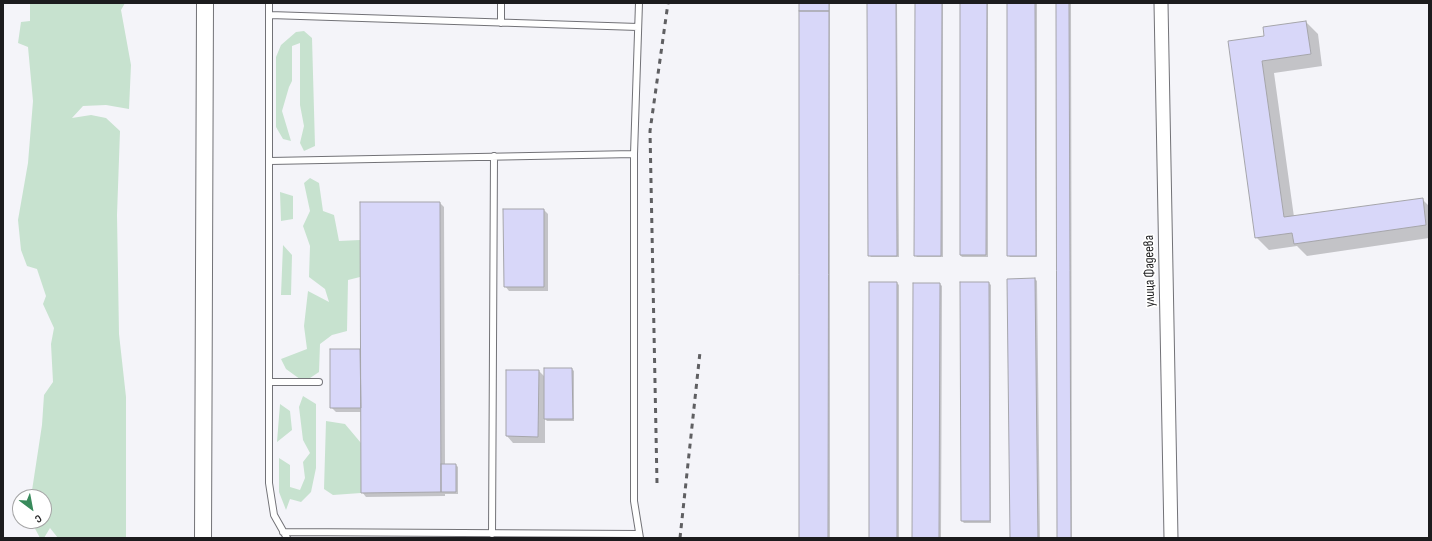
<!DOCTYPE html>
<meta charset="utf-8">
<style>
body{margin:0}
#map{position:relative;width:1432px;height:541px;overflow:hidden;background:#f4f4f9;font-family:"Sofia Sans Condensed",sans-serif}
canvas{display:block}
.frame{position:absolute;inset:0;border:4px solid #1c1c1e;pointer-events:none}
.north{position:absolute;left:12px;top:489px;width:40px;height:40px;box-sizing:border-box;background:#fff;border:1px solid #a4a4a5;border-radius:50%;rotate:148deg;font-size:11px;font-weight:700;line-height:16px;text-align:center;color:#1c1c1e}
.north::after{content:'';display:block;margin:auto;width:14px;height:18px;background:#388a5b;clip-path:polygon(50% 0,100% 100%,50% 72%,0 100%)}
</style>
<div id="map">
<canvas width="1432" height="541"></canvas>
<div class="frame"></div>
<div class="north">С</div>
</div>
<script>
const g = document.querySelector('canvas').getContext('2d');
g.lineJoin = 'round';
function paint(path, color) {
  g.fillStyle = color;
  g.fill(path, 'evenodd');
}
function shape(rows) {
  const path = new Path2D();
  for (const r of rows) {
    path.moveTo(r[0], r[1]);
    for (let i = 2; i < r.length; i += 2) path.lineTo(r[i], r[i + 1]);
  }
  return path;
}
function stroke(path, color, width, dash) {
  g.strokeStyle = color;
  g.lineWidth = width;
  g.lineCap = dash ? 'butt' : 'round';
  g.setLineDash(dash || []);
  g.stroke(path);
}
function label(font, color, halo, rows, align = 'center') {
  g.font = font + ' "Sofia Sans Condensed",sans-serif';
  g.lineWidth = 3.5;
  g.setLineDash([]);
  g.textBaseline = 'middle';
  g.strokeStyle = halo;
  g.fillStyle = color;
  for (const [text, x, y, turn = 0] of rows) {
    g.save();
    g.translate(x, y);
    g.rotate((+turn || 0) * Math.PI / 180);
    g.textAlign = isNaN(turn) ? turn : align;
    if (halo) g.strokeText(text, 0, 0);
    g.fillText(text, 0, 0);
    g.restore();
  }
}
const green = shape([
 [30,3,125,3,121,10,131,65,129,109,106,105,83,106,72,118,91,115,106,118,120,131,117,215,119,334,126,397,126,538,58,538,50,528,44,538,40,538,31,521,44,521,44,497,31,497,42,425,44,395,53,382,51,344,54,328,43,304,46,296,37,269,27,266,21,250,18,220,28,163,33,101,28,47,18,43,21,22,30,21],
 [304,31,312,38,315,146,304,151,300,143,304,126,300,105,300,43,292,46,292,81,289,87,282,111,291,141,283,139,276,127,276,57,281,45,296,32],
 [310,178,319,183,323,211,334,215,339,241,360,240,360,277,348,280,347,331,332,335,320,344,319,372,304,382,286,369,281,359,307,349,304,326,308,291,329,302,325,289,309,277,310,246,303,226,310,211,304,183],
 [280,192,293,196,293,219,281,221],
 [283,245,292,255,291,295,281,295],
 [303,396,316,404,316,468,311,492,301,502,290,499,286,510,279,492,279,458,290,465,290,487,300,490,305,478,303,462,310,453,303,440,299,407],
 [280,404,290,411,292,430,277,442],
 [326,421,345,424,361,443,361,493,333,495,324,489]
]);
const shadow = shape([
 [800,3,830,3,830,538,800,538],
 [868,3,897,3,899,257,871,257,869,255],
 [916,3,943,3,943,257,917,257,915,255],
 [961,3,988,3,988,257,962,257,960,255],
 [1008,3,1037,3,1037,257,1010,257,1008,255],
 [1057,3,1071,3,1072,538,1058,538],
 [1306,22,1318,34,1322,66,1274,73,1294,217,1422,199,1429,206,1429,238,1307,256,1297,246,1269,250,1256,237,1229,42,1266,37],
 [440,203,444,207,445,465,456,465,458,467,458,494,445,494,445,496,366,497,362,492,362,412,336,412,331,407,331,350,361,350],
 [544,210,548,214,548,291,509,291,505,286],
 [1035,279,1037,281,1040,538,1011,538,1008,280],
 [897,283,899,285,899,538,870,538],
 [989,283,991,285,991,523,964,523,962,521],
 [940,284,942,286,941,538,913,538],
 [572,369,574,371,574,421,547,421,545,419,545,443,513,443,507,436,539,371,545,377]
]);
const building = shape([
 [799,3,829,3,829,11,799,11,799,3],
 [867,3,896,3,897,256,868,256,867,3],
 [915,3,942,3,941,256,914,256,915,3],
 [960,3,987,3,986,255,960,255,960,3],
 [1007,3,1035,3,1036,256,1007,256,1007,3],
 [1056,3,1069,3,1071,538,1057,538,1056,3],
 [799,11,829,11,828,538,799,538,799,11],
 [1306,21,1311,54,1262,61,1284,217,1423,198,1426,225,1294,244,1292,233,1255,238,1228,41,1264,36,1263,27,1306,21],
 [360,202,440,202,441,492,361,493,360,202],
 [503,209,544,209,544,287,504,287,503,209],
 [1035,278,1038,538,1010,538,1007,279,1035,278],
 [869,282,897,282,897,538,869,538,869,282],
 [960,282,989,282,990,521,961,521,960,282],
 [913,283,940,283,939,538,912,538,913,283],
 [330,349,360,349,361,408,330,408,330,349],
 [544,368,572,368,573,419,544,419,544,368],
 [506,370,539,370,538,437,506,436,506,370],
 [441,464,456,464,456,492,441,492,441,464]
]);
const service = shape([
 [269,3,269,483,274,515,287,538],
 [501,3,501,23],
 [639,3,634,154,634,501,640,538],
 [270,15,638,27],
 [270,161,634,154],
 [269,382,319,382],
 [283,532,639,534],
 [492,534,494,156]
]);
const minor = shape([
 [1161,3,1171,538]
]);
const tertiary = shape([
 [203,538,205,3]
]);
const rail = shape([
 [657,483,650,131,668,3],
 [680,538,700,352]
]);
const streetNames = [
 ["улица Фадеева",1150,271,-91]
];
paint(green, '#c7e2cf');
paint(shadow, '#0003');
paint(building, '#d8d7f9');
stroke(building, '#a5a5aa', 1);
stroke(service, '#727277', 8);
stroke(minor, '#727277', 15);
stroke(tertiary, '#727277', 18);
stroke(service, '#fff', 6);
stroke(minor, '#fff', 13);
stroke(tertiary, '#fff', 16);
stroke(rail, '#5f5f62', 3, [5, 5]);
label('14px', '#1c1c1e', '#fff', streetNames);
</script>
